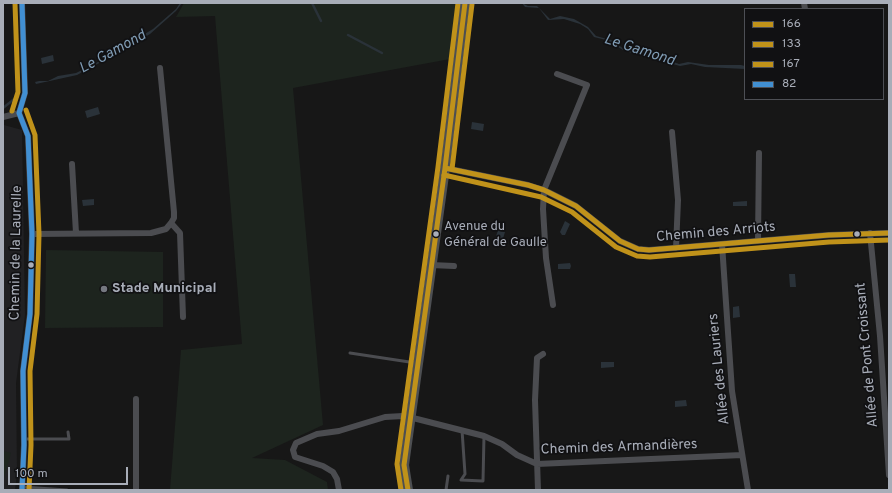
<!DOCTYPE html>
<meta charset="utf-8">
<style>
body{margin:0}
#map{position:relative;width:892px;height:493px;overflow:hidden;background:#171717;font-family:Overpass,sans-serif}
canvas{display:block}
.frame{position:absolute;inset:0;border:4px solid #a8adb8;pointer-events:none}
.legend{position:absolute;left:744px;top:8px;width:140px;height:92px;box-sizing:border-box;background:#111113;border:1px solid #4d4f55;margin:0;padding:5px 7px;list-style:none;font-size:12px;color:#a8adb8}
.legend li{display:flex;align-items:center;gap:8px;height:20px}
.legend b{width:20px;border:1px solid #4d4f55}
.scale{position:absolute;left:8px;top:467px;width:120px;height:18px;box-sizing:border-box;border:2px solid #a8adb8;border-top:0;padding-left:5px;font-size:12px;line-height:14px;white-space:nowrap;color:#a8adb8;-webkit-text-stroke:3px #111113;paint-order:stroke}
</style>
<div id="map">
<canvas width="892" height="493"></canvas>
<div class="frame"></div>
<ul class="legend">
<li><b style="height:5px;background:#c0921a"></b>166</li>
<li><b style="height:5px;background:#c0921a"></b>133</li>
<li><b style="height:5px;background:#c0921a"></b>167</li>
<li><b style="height:5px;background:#418fd2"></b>82</li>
</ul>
<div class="scale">100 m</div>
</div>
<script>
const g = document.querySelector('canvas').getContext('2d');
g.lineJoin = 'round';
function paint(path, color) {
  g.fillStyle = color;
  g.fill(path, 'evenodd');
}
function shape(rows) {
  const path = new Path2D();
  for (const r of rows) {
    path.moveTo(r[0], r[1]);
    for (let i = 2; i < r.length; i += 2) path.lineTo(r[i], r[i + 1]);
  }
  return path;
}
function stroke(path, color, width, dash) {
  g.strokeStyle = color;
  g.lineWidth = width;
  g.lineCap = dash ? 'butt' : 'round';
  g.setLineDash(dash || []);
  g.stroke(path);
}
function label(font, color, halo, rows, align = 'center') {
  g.font = font + ' Overpass,sans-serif';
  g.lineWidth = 3.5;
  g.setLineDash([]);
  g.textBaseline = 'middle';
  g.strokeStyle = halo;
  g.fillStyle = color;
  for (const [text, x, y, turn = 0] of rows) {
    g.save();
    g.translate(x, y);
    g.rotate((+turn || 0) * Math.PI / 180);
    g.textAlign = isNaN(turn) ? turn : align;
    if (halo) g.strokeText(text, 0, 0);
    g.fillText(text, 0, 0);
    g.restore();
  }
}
const built = shape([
 [4,125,22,130,25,315,16,383,17,474,15,490,3,490]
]);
const green = shape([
 [184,3,468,3,461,57,293,88,323,425,252,458,285,460,327,482,328,490,170,490,181,350,242,344,215,16,176,17],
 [46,250,163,252,163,327,45,328],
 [3,451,11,453,3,481]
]);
const water = shape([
 [180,3,182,3,176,11,150,34,94,66,77,75,36,84,35,82,39,81,48,81,58,76,76,73,96,63,153,29,176,9],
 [522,3,528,6,537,6,550,19,560,16,574,19,588,27,596,36,611,40,624,49,633,50,633,51,648,56,663,58,679,64,688,62,709,65,741,65,745,66,745,69,705,67,691,64,680,66,632,53,623,50,606,40,594,37,588,29,580,24,564,19,548,20,539,8,525,7],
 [53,55,54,61,42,64,41,58],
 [98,107,100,114,87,118,85,111],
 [472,122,484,124,483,131,471,129],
 [94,199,94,205,83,206,82,200],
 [747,201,747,206,733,206,733,202],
 [565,221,570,224,565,235,562,235,560,232],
 [498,230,505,232,501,245,494,243],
 [570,263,571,266,570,269,558,269,558,264],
 [789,274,795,274,796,287,790,287],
 [739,306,740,317,733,318,733,307],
 [601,362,614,362,614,367,601,368],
 [686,400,687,406,675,407,675,401]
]);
const stream = shape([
 [312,3,321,21],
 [348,35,382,53],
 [3,108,18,96]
]);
const lane = shape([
 [350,353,416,363],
 [462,430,465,474,461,480,483,481,484,436],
 [24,439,69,439,68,432],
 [23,487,67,490],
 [446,490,448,476]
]);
const street = shape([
 [804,3,805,9],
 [19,113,28,136,32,234,30,314,23,371,24,445,22,490],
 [19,113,25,93,22,3],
 [3,117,19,113],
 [672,132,678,200,676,248],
 [72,164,76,233],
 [445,168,528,185,544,190,576,206,620,241,638,249,649,250,829,235,889,233],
 [171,223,180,233,183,317],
 [870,233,880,336,889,475],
 [32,234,151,233,166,229,171,223,174,218,174,212,160,68],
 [758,241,759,153],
 [722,244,732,391,748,490],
 [431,265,454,266],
 [553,305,546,258,543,209,544,190,587,85,557,74],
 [136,490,136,399],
 [339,490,337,479,333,472,323,466,295,457,293,450,296,443,317,434,339,431,385,417,403,416,417,419,484,436,502,444,517,455,537,464,742,455],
 [538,490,535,400,537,358,543,354]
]);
const primary = shape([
 [408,490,404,465,445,168,465,3]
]);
const bus1 = shape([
 [445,168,528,185,544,190,576,206,620,241,638,249,649,250,829,235,889,233],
 [408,490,404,465,445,168,465,3]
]);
const bus2 = shape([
 [452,169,472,4],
 [444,175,541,197,572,212,616,247,637,256,650,257,829,242,889,240]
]);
const bus3 = shape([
 [26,110,35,135,39,234,37,314,30,371,31,445,29,490],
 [12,111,18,92,15,3],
 [401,490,397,464,438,167,458,3]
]);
const bus4 = shape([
 [19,113,28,136,32,234,30,314,23,371,24,445,22,490],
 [19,113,25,93,22,3]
]);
const markers = [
 [436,234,3.5,"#a8adb8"],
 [857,234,3.5,"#a8adb8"],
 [31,265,3.5,"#a8adb8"],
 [104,289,4,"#757880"]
];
const busNames = [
 ["Avenue du",444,227],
 ["Général de Gaulle",444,243]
];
const streetNames = [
 ["Chemin des Arriots",716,233,-5],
 ["Chemin de la Laurelle",17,253,-89],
 ["Allée de Pont Croissant",868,355,-95],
 ["Allée des Lauriers",720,369,-96],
 ["Chemin des Armandières",619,448,-2]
];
const poiNames = [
 ["Stade Municipal",112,289]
];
const waterNames = [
 ["Le Gamond",639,51,18],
 ["Le Gamond",113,53,-29]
];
paint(built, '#212123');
paint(green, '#1d241e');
paint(water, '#2a3239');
stroke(stream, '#2a3239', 2.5);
stroke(lane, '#4b4c50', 3);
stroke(street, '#4b4c50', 6);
stroke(primary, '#4d4f52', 10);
stroke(bus1, '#c0921a', 5);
stroke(bus2, '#c0921a', 5);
stroke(bus3, '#c0921a', 5);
stroke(bus4, '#418fd2', 5);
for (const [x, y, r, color] of markers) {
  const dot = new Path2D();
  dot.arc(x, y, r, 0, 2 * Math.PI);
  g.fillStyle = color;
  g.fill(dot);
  stroke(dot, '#111113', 1.5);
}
label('13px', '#a8adb8', '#111113', busNames, 'left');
label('14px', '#a8adb8', '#111113', streetNames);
label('bold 14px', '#a8adb8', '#111113', poiNames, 'left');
label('italic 15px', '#7f9bb3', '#111113', waterNames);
</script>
